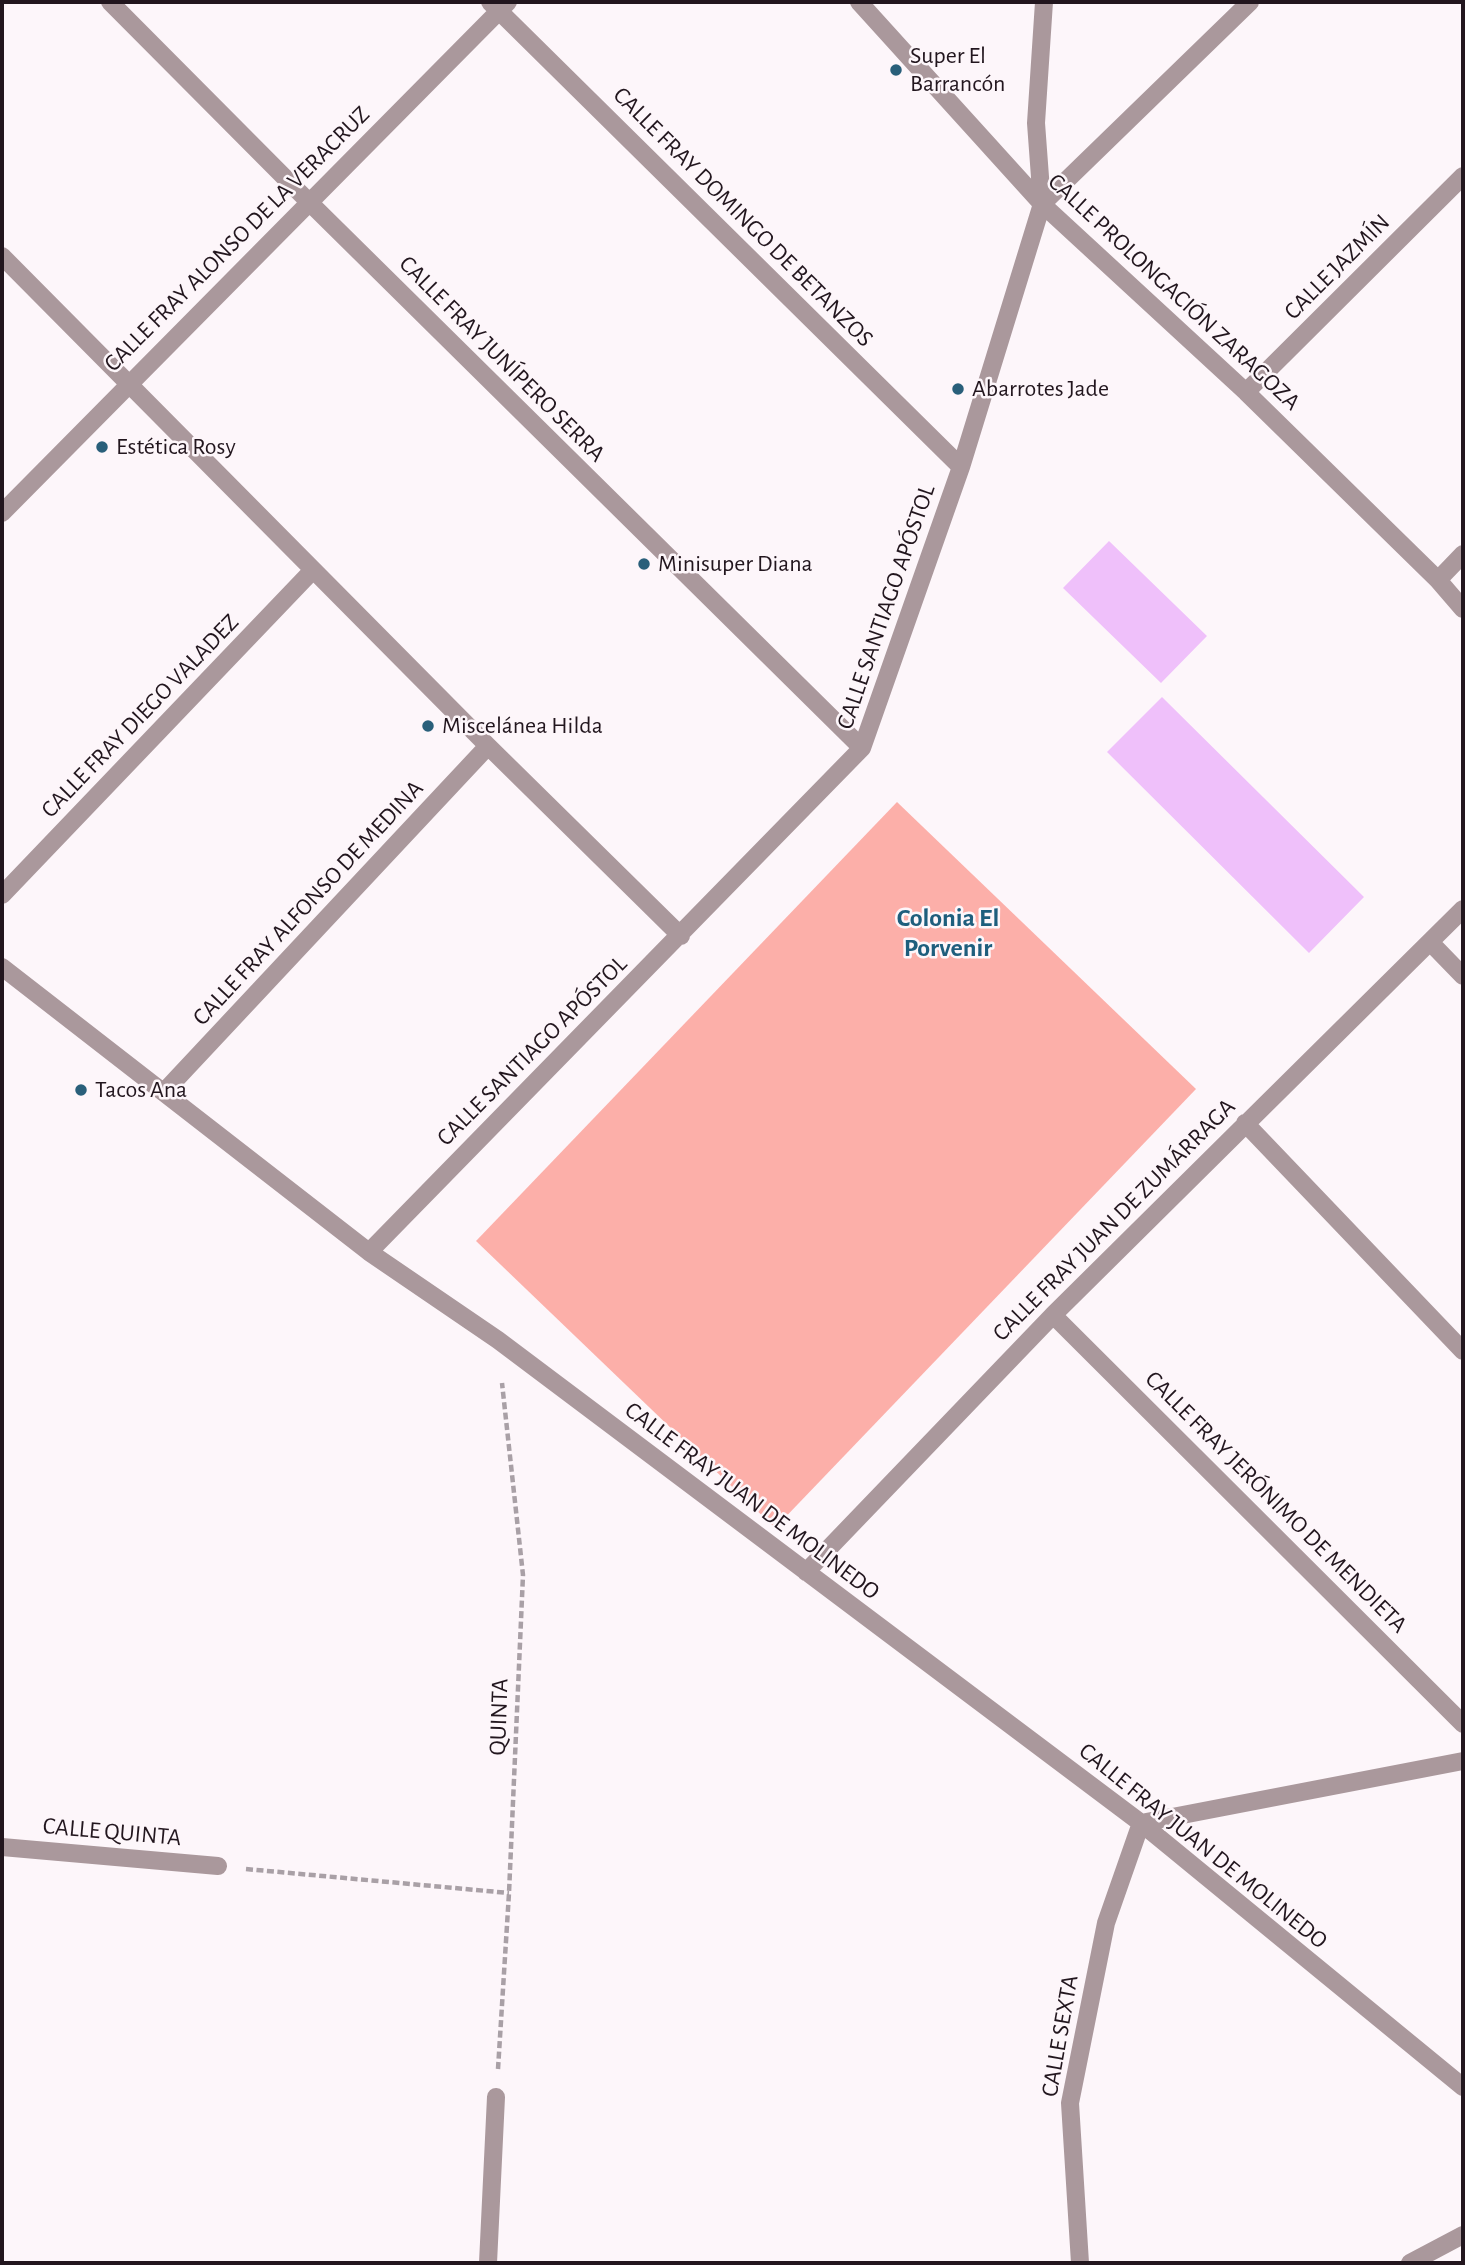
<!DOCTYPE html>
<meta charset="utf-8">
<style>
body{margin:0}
#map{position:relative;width:1465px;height:2265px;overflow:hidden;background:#fdf6fa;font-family:"Alegreya Sans",sans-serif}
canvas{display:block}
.frame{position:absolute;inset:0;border:4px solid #22161e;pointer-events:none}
</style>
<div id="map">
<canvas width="1465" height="2265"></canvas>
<div class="frame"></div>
</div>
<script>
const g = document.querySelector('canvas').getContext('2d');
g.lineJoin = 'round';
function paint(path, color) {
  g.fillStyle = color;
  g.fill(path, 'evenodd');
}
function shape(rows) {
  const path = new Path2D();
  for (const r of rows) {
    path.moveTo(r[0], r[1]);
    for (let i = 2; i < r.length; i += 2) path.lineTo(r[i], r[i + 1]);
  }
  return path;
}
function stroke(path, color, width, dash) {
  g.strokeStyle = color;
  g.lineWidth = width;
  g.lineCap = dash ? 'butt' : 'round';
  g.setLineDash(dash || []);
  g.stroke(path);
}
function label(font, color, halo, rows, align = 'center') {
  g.font = font + ' "Alegreya Sans",sans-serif';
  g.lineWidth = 5;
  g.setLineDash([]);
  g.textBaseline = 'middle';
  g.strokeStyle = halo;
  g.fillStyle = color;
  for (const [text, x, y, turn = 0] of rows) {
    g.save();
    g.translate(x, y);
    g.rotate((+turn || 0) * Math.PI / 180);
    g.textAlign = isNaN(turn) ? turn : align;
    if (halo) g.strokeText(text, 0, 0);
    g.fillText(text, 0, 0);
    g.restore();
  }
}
const green = shape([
 [897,802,1196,1089,775,1528,476,1241]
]);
const building = shape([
 [1109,541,1207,636,1161,683,1063,588],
 [1162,697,1364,897,1309,953,1107,752]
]);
const path = shape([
 [246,1869,509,1893],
 [498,2069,509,1893,523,1575,502,1383]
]);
const street = shape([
 [110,2,308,201,862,748],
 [490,2,961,467],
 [859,2,1042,204,1246,392,1438,580,1463,609],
 [1042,204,1250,2],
 [2,256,488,746,681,936],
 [1246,392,1463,176],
 [2,513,508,2],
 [1438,580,1463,554],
 [2,895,313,570],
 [1430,942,1463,976],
 [2,967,369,1252,498,1340,1141,1823,1463,2087],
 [164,1092,488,746],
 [1245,1123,1463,1351],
 [369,1252,862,748,961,467,1042,204,1036,123,1044,2],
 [1053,1315,1463,1724],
 [806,1572,1053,1315,1463,909],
 [2,1847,218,1866],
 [488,2263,496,2097],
 [1080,2263,1070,2103,1106,1923,1141,1823,1463,1761],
 [1410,2263,1463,2235]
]);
const markers = [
 [896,70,7,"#295f7a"],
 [958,389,7,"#295f7a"],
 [102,447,7,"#295f7a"],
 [644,564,7,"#295f7a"],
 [428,726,7,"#295f7a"],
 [81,1090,7,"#295f7a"]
];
const poiNames = [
 ["Super El",910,56],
 ["Barrancón",910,84],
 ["Abarrotes Jade",972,389],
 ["Estética Rosy",116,447],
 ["Minisuper Diana",658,564],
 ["Miscelánea Hilda",442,726],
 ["Tacos Ana",95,1090]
];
const streetNames = [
 ["CALLE FRAY DOMINGO DE BETANZOS",743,217,45],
 ["CALLE FRAY ALONSO DE LA VERACRUZ",237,239,-45],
 ["CALLE JAZMÍN",1337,267,-45],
 ["CALLE PROLONGACIÓN ZARAGOZA",1174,292,43],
 ["CALLE FRAY JUNÍPERO SERRA",502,359,45],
 ["CALLE SANTIAGO APÓSTOL",886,607,-71],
 ["CALLE FRAY DIEGO VALADEZ",140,716,-46],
 ["CALLE FRAY ALFONSO DE MEDINA",308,903,-47],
 ["CALLE SANTIAGO APÓSTOL",532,1051,-45],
 ["CALLE FRAY JUAN DE ZUMÁRRAGA",1114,1220,-45],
 ["CALLE FRAY JUAN DE MOLINEDO",752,1501,37],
 ["CALLE FRAY JERÓNIMO DE MENDIETA",1276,1502,45],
 ["QUINTA",499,1717,-88],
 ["CALLE QUINTA",112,1832,5],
 ["CALLE FRAY JUAN DE MOLINEDO",1203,1846,39],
 ["CALLE SEXTA",1060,2036,-80]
];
const neighbourhoodNames = [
 ["Colonia El",948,918],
 ["Porvenir",948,948]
];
paint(green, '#fcafa9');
paint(building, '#efc0fa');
stroke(path, '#a9a0a6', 4.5, [7, 3.5]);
stroke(street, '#aa989c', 18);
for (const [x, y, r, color] of markers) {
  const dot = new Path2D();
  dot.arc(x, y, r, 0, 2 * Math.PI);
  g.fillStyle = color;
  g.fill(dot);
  stroke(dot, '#fdf6fa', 2.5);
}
label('24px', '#22161e', '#fdf6fa', poiNames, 'left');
label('24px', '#22161e', '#fdf6fa', streetNames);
label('bold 26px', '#1e5e7d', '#fdf6fa', neighbourhoodNames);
</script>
